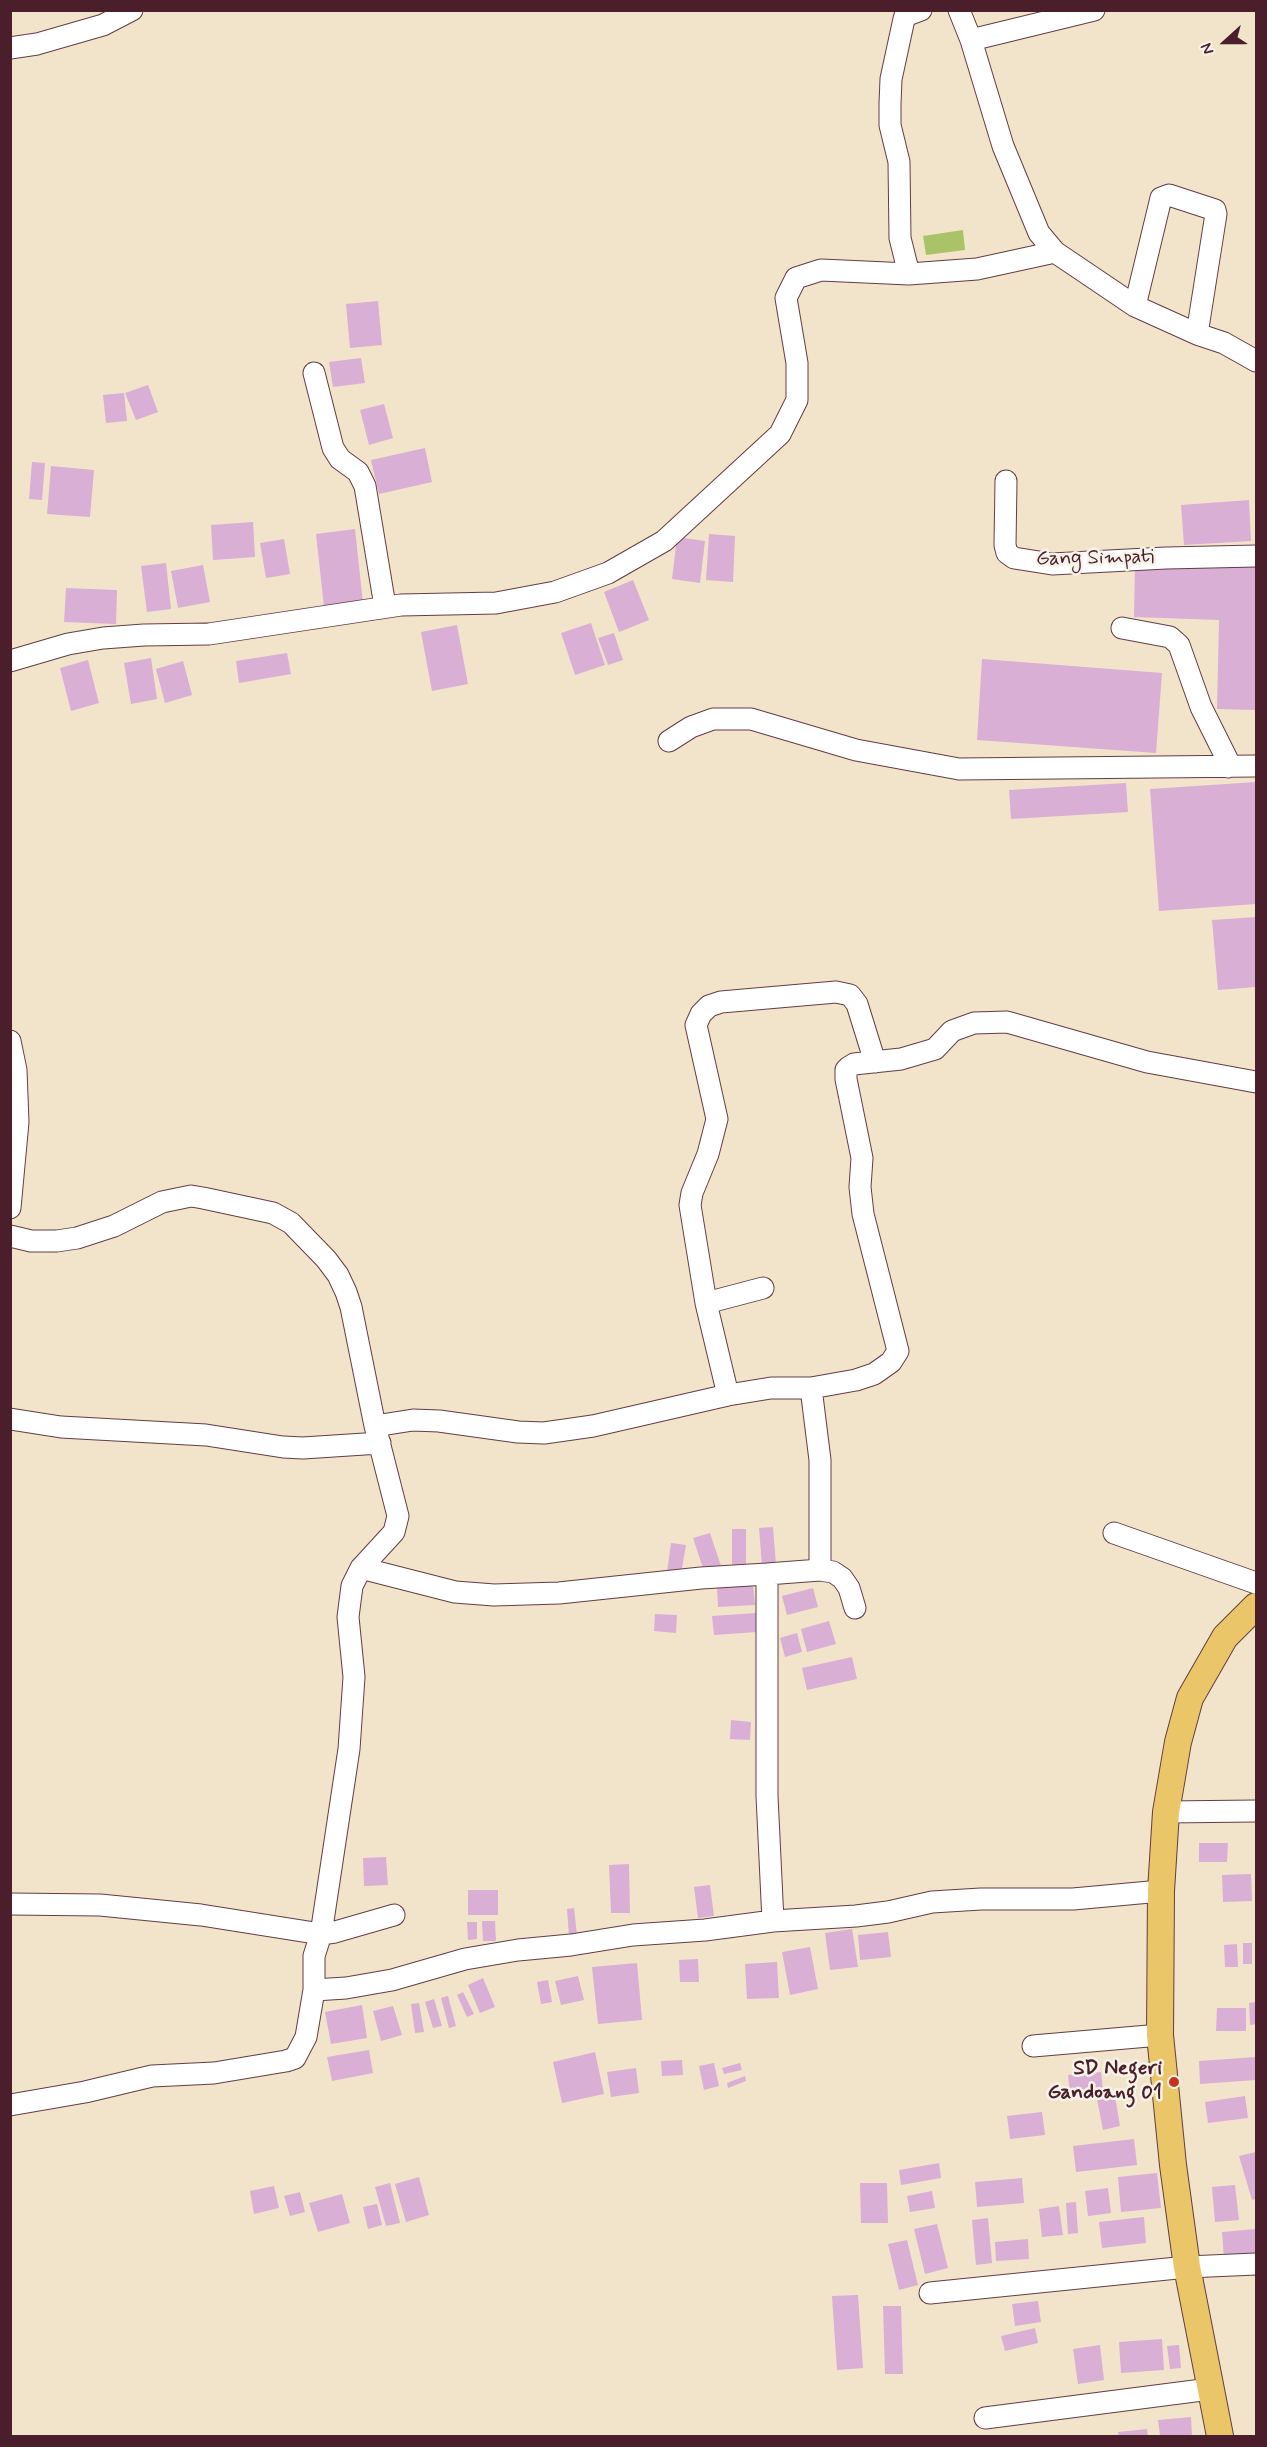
<!DOCTYPE html>
<style>
body{margin:0}
#map{position:relative;width:1267px;height:2447px;overflow:hidden;background:#f2e4ca;font-family:Mynerve,sans-serif}
canvas{display:block}
.frame{position:absolute;inset:0;border:12px solid #4a1f2b;pointer-events:none}
.north{position:absolute;left:1195px;top:12px;width:60px;height:60px;-webkit-text-stroke:4px #f7f3e8;paint-order:stroke;rotate:249deg;font-size:16px;font-weight:700;line-height:24px;text-align:center;color:#4a1f2b}
.north::after{content:'';display:block;margin:auto;width:21px;height:27px;background:#4a1f2b;clip-path:polygon(50% 0,100% 100%,50% 72%,0 100%)}
</style>
<div id="map">
<canvas width="1267" height="2447"></canvas>
<div class="frame"></div>
<div class="north">N</div>
</div>
<script>
const g = document.querySelector('canvas').getContext('2d');
g.lineJoin = 'round';
function paint(path, color) {
  g.fillStyle = color;
  g.fill(path, 'evenodd');
}
function shape(rows) {
  const path = new Path2D();
  for (const r of rows) {
    path.moveTo(r[0], r[1]);
    for (let i = 2; i < r.length; i += 2) path.lineTo(r[i], r[i + 1]);
  }
  return path;
}
function stroke(path, color, width, dash) {
  g.strokeStyle = color;
  g.lineWidth = width;
  g.lineCap = dash ? 'butt' : 'round';
  g.setLineDash(dash || []);
  g.stroke(path);
}
function label(font, color, halo, rows, align = 'center') {
  g.font = font + ' Mynerve,sans-serif';
  g.lineWidth = 5;
  g.setLineDash([]);
  g.textBaseline = 'middle';
  g.strokeStyle = halo;
  g.fillStyle = color;
  for (const [text, x, y, turn = 0] of rows) {
    g.save();
    g.translate(x, y);
    g.rotate((+turn || 0) * Math.PI / 180);
    g.textAlign = isNaN(turn) ? turn : align;
    if (halo) g.strokeText(text, 0, 0);
    g.fillText(text, 0, 0);
    g.restore();
  }
}
const green = shape([
 [963,230,965,250,926,255,923,236]
]);
const building = shape([
 [378,301,382,345,350,348,346,304],
 [361,358,365,383,333,387,329,362],
 [148,385,158,412,136,420,125,393],
 [124,393,127,421,106,423,103,395],
 [384,404,393,438,369,445,360,410],
 [425,448,432,482,379,494,371,460],
 [32,462,45,463,42,500,29,499],
 [51,466,94,470,90,517,47,514],
 [1249,500,1251,541,1184,545,1181,505],
 [253,522,255,557,213,560,211,525],
 [355,529,363,603,324,607,316,534],
 [709,534,735,536,733,582,706,580],
 [677,537,705,541,700,583,672,579],
 [284,539,290,574,266,578,260,543],
 [1135,561,1256,565,1256,710,1217,709,1219,620,1134,617],
 [166,563,171,609,147,612,141,566],
 [203,565,210,602,178,608,171,571],
 [633,580,649,620,619,632,604,592],
 [66,588,117,590,116,624,64,622],
 [591,623,605,665,575,675,561,633],
 [457,625,468,684,432,691,421,632],
 [614,633,623,660,608,665,598,638],
 [287,653,291,674,239,683,236,661],
 [151,658,157,699,131,704,124,663],
 [982,659,1162,673,1156,753,977,740],
 [88,660,99,703,71,711,60,668],
 [183,661,192,695,165,703,156,669],
 [1256,782,1256,904,1159,911,1150,789],
 [1126,783,1128,812,1011,819,1009,790],
 [1256,917,1256,987,1218,990,1212,920],
 [773,1527,776,1565,762,1566,759,1528],
 [732,1529,746,1529,746,1567,732,1566],
 [710,1533,721,1566,704,1571,693,1538],
 [671,1543,686,1545,681,1574,667,1572],
 [753,1585,755,1605,718,1607,717,1587],
 [813,1588,818,1607,787,1615,782,1596],
 [756,1613,757,1632,714,1635,712,1616],
 [655,1614,677,1615,676,1633,654,1631],
 [829,1621,836,1644,807,1652,801,1629],
 [797,1633,802,1652,785,1657,780,1638],
 [852,1657,857,1679,807,1690,802,1668],
 [731,1720,751,1722,750,1740,730,1739],
 [1199,1843,1228,1843,1227,1862,1199,1862],
 [386,1857,388,1885,364,1886,363,1858],
 [629,1864,630,1913,611,1913,609,1865],
 [1251,1874,1252,1901,1223,1902,1222,1875],
 [710,1885,714,1916,698,1918,694,1887],
 [468,1890,498,1890,498,1915,468,1915],
 [574,1908,577,1935,569,1936,567,1909],
 [482,1921,495,1921,496,1941,483,1941],
 [467,1922,477,1922,477,1939,468,1940],
 [852,1929,858,1967,830,1970,825,1933],
 [888,1932,891,1957,860,1960,858,1935],
 [1243,1943,1252,1943,1252,1964,1243,1964],
 [1237,1944,1238,1967,1225,1967,1224,1945],
 [810,1947,818,1989,790,1995,782,1952],
 [698,1959,699,1982,680,1982,679,1960],
 [777,1962,779,1998,747,1999,745,1964],
 [637,1963,642,2020,598,2024,592,1967],
 [578,1976,584,2000,561,2005,555,1981],
 [483,1978,495,2007,480,2013,468,1985],
 [548,1980,552,2002,541,2004,537,1982],
 [463,1992,474,2014,467,2017,457,1995],
 [448,1996,456,2026,449,2028,441,1998],
 [434,1999,442,2026,433,2028,425,2002],
 [1256,2002,1256,2024,1250,2025,1249,2003],
 [419,2003,424,2032,415,2033,411,2004],
 [362,2005,367,2038,331,2044,325,2012],
 [393,2006,402,2035,381,2041,373,2011],
 [1217,2008,1246,2008,1246,2031,1216,2031],
 [369,2050,373,2073,332,2081,327,2057],
 [595,2052,604,2094,562,2103,553,2062],
 [1256,2057,1256,2080,1200,2084,1199,2061],
 [682,2060,683,2075,662,2076,661,2061],
 [714,2063,719,2086,704,2090,699,2066],
 [740,2063,742,2070,724,2074,722,2068],
 [636,2068,639,2093,611,2097,607,2072],
 [1101,2072,1103,2090,1070,2094,1068,2075],
 [745,2076,746,2081,728,2088,727,2083],
 [1115,2096,1120,2126,1103,2130,1097,2099],
 [1245,2096,1248,2118,1208,2123,1205,2102],
 [1042,2112,1045,2135,1010,2139,1007,2116],
 [1134,2139,1137,2165,1076,2172,1073,2146],
 [1256,2152,1256,2199,1252,2200,1239,2156],
 [939,2163,941,2178,901,2185,899,2170],
 [1157,2173,1161,2208,1121,2212,1118,2177],
 [419,2177,429,2215,406,2222,395,2184],
 [1022,2178,1024,2203,977,2207,975,2182],
 [390,2183,400,2223,386,2226,375,2187],
 [860,2183,887,2183,888,2223,861,2223],
 [1235,2185,1239,2220,1215,2222,1212,2187],
 [274,2186,279,2208,254,2214,250,2191],
 [1108,2188,1111,2213,1088,2216,1085,2191],
 [932,2191,935,2208,910,2212,907,2196],
 [300,2192,305,2212,290,2216,284,2196],
 [342,2194,350,2223,318,2232,309,2203],
 [1076,2202,1078,2233,1068,2234,1066,2203],
 [377,2204,382,2225,368,2229,363,2207],
 [1059,2206,1063,2235,1042,2237,1039,2209],
 [1144,2217,1146,2243,1102,2248,1099,2222],
 [988,2218,992,2263,976,2265,972,2220],
 [937,2224,948,2268,925,2274,914,2229],
 [1256,2229,1256,2257,1224,2259,1222,2232],
 [1028,2239,1029,2259,996,2261,995,2242],
 [907,2240,918,2285,899,2290,888,2244],
 [858,2295,863,2368,837,2370,832,2296],
 [1038,2301,1041,2322,1015,2326,1012,2304],
 [883,2306,901,2306,903,2374,885,2374],
 [1035,2328,1038,2343,1005,2351,1001,2336],
 [1162,2339,1164,2370,1121,2373,1119,2342],
 [1100,2345,1104,2380,1078,2384,1073,2349],
 [1179,2345,1181,2368,1170,2369,1167,2346],
 [1191,2417,1192,2436,1160,2436,1158,2420],
 [1147,2429,1148,2436,1119,2436,1118,2432]
]);
const minor = shape([
 [959,10,971,40,1003,146,1039,233,1055,252,1135,306,1197,334,1224,343,1256,361],
 [971,40,1094,10],
 [10,48,37,44,103,25,132,10],
 [909,274,900,238,899,162,890,125,890,104,891,79,904,19,905,16,921,10],
 [1135,306,1161,198,1169,195,1215,210,1216,214,1197,334],
 [314,373,333,448,340,459,358,472,365,486,385,606],
 [1006,481,1005,545,1007,553,1014,558,1052,564,1166,558,1256,556],
 [1122,628,1170,637,1179,645,1201,707,1227,759,1228,767],
 [10,661,68,644,103,638,144,635,209,634,401,605,496,603,555,592,608,573,664,541,780,434,797,400,797,363,786,298,796,278,821,270,909,274,977,269,1055,252],
 [669,741,691,727,713,719,751,719,856,750,959,769,1256,766],
 [10,1041,16,1070,18,1122,10,1208],
 [10,1236,31,1241,57,1241,77,1238,114,1226,162,1202,191,1196,203,1198,273,1213,291,1223,326,1259,338,1275,346,1292,351,1307,375,1426,398,1516,394,1532,361,1568,352,1586,348,1617,354,1677,349,1749,321,1934,314,1956,314,1990,346,1988,392,1980,465,1959,518,1950,571,1945,633,1935,705,1930,773,1921,856,1916,888,1912,932,1902,981,1899,1073,1899,1161,1891],
 [706,1303,763,1288],
 [728,1395,771,1388,811,1388,856,1380,874,1374,891,1362,898,1351,863,1214,860,1187,862,1158,846,1079,846,1070,849,1067,854,1064,901,1059,935,1049,952,1031,974,1023,1007,1022,1147,1062,1256,1082],
 [10,1419,61,1427,206,1435,283,1447,303,1448,380,1443],
 [375,1426,413,1420,439,1421,518,1432,544,1433,593,1426,728,1395,706,1303,690,1205,692,1193,708,1154,717,1119,696,1025,701,1014,709,1006,721,1002,836,992,850,995,857,1004,875,1062],
 [1114,1533,1256,1583],
 [361,1568,455,1592,494,1595,559,1593,701,1578,767,1574,767,1796,773,1921],
 [820,1570,833,1572,842,1578,849,1588,855,1608],
 [767,1574,820,1570,820,1460,811,1388],
 [1166,1812,1256,1811],
 [10,1904,100,1905,201,1915,321,1934,335,1932,394,1915],
 [1033,2046,1160,2035],
 [10,2105,85,2092,152,2076,214,2073,286,2061,295,2058,306,2037,314,1990],
 [930,2293,1187,2267,1256,2264],
 [985,2418,1210,2389]
]);
const major = shape([
 [1220,2436,1187,2267,1173,2165,1160,2035,1161,1891,1166,1812,1178,1742,1190,1698,1225,1637,1256,1606]
]);
const markers = [
 [1174,2082,6,"#c8321e"]
];
const streetNames = [
 ["Gang Simpati",1095,559,-1]
];
const poiNames = [
 ["SD Negeri",1162,2070],
 ["Gandoang 01",1162,2094]
];
paint(green, '#abc368');
paint(building, '#d9afd6');
stroke(minor, '#633d43', 23);
stroke(major, '#633d43', 28);
stroke(minor, '#fff', 21);
stroke(major, '#ebc669', 26);
for (const [x, y, r, color] of markers) {
  const dot = new Path2D();
  dot.arc(x, y, r, 0, 2 * Math.PI);
  g.fillStyle = color;
  g.fill(dot);
  stroke(dot, '#f7f3e8', 2);
}
label('21px', '#4a1f2b', '#f7f3e8', streetNames);
label('bold 21px', '#4a1f2b', '#f7f3e8', poiNames, 'right');
</script>
